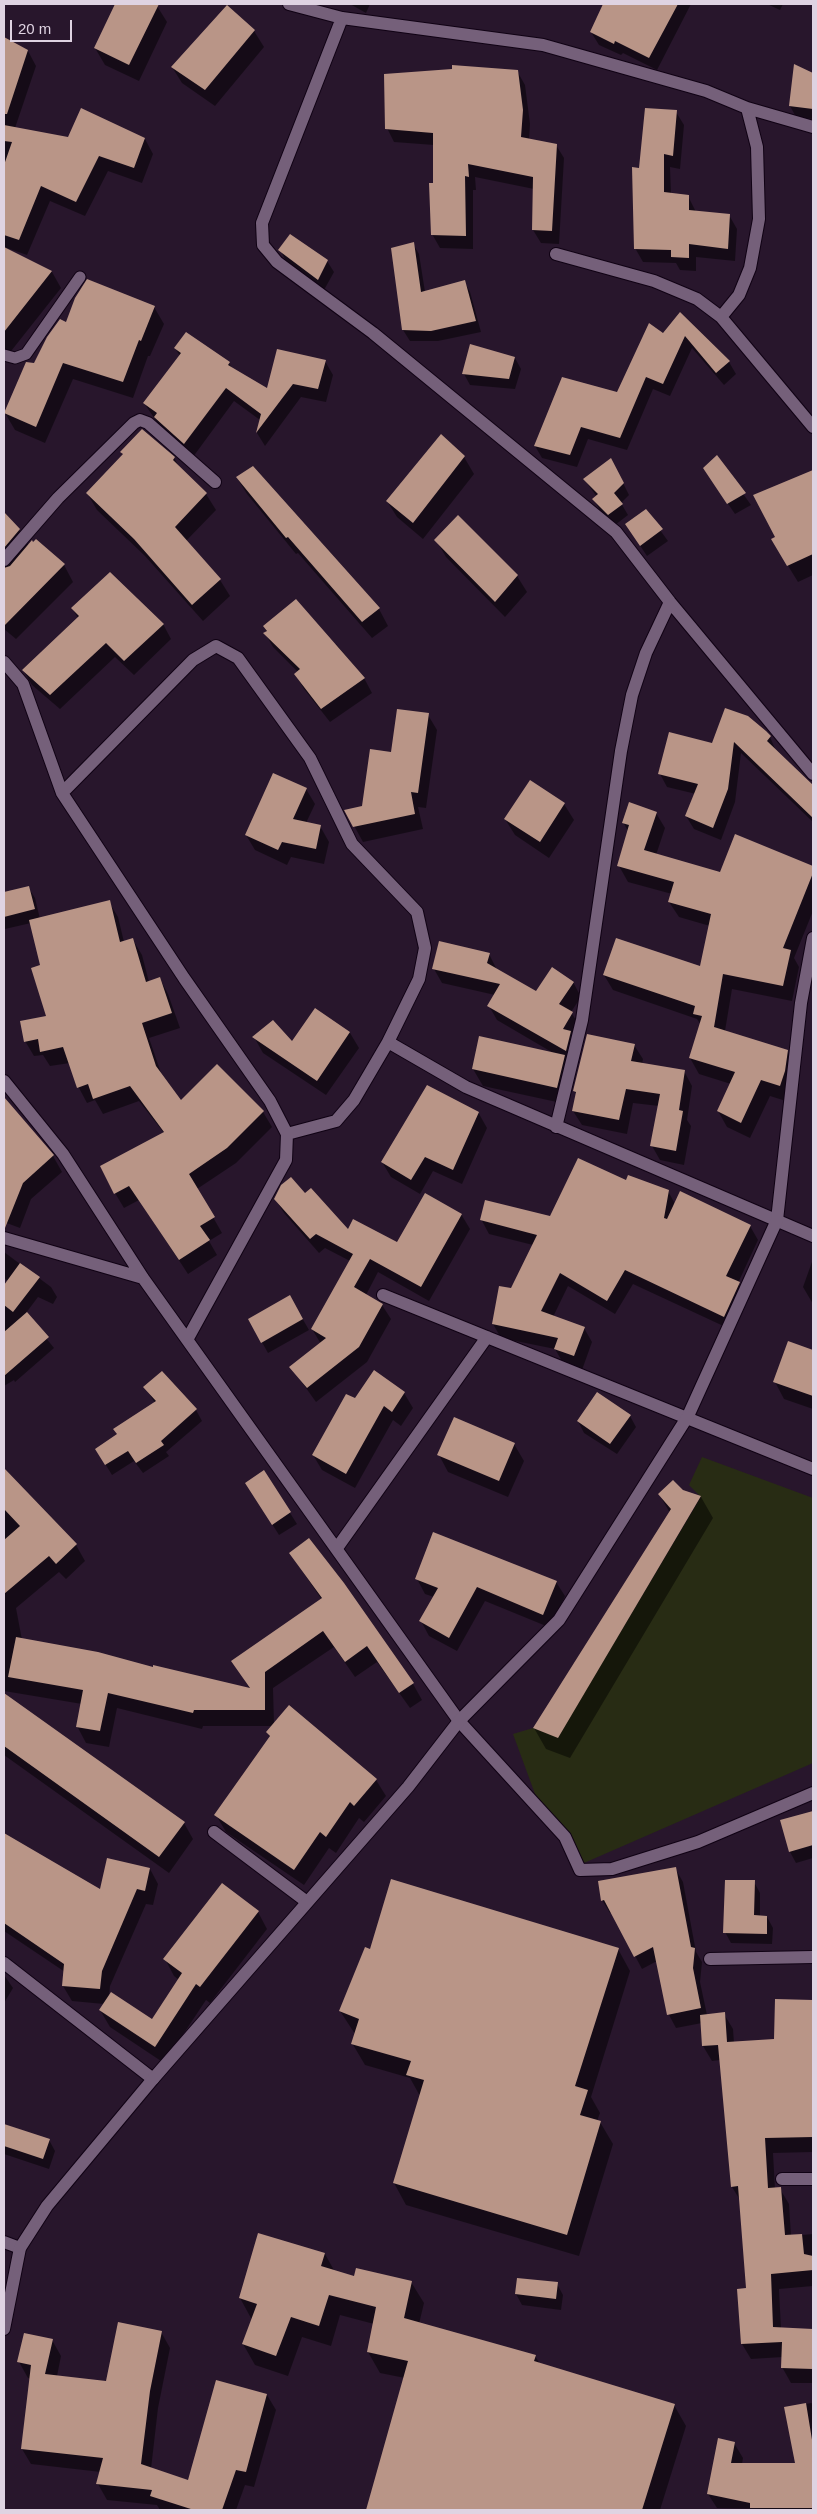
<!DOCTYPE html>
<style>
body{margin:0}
#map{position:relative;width:817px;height:2514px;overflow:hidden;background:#28162c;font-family:Helvetica,sans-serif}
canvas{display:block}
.frame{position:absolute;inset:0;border:5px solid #dfd3e2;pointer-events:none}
.scale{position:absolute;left:10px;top:20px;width:62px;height:22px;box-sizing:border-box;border:2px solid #dfd3e2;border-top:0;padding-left:6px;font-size:15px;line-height:18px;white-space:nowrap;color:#dfd3e2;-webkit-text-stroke:4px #28162c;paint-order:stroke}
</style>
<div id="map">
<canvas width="817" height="2514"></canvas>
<div class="frame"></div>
<div class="scale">20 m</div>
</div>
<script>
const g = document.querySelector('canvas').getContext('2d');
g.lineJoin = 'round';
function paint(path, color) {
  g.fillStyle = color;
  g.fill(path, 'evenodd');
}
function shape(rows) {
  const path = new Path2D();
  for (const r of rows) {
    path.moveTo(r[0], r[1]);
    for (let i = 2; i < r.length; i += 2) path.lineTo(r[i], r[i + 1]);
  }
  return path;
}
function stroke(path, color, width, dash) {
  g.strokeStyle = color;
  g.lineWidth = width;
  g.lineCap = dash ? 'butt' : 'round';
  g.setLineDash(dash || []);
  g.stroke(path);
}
const green = shape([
 [702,1457,813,1498,813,1763,584,1863,535,1794,513,1734,533,1728,558,1737,701,1497,689,1485]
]);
const shadow = shape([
 [116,4,153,4,157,6,167,22,139,81,105,65,95,48],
 [350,4,370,4,366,13],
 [605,4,691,4,657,70,623,53,621,55,599,45,591,32],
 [767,4,783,4,780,10],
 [254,31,264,47,215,106,182,83,172,67],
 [4,38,28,51,36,66,15,128,69,139,145,139,153,154,142,183,108,171,85,216,50,201,27,255,4,247],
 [795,66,813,74,813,119,796,117,790,106],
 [517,71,525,85,530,124,529,140,556,145,564,158,559,244,541,243,533,230,534,189,475,177,476,190,473,190,473,249,440,248,432,234,434,145,394,142,387,128],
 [676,112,684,125,680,169,670,167,671,194,688,196,696,212,729,215,737,229,735,261,696,257,696,271,680,270,676,263,643,262,635,248,640,169],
 [413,244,419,254,425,292,464,281,470,292,481,332,438,341,410,341,403,330],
 [280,250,327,261,334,272,324,290,286,261],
 [9,251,52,272,61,288,4,360,4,258],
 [154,307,164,324,150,356,148,356,133,398,73,379,45,443,15,430,5,413,67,324],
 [680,314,729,362,736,374,724,385,692,348,670,396,653,389,627,450,588,439,577,467,542,458,535,446,618,394],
 [175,348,229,363,233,370,268,390,325,361,333,375,326,402,301,397,265,446,257,433,260,420,234,401,193,457,163,431,144,403,180,356],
 [515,358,521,369,515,389,470,385,464,374],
 [122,452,174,458,180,468,206,494,216,510,186,541,220,580,230,596,203,621,145,556,97,510,87,493,123,455],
 [464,457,474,474,423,539,397,517,387,501],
 [717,457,751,505,735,514,711,479],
 [253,468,379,609,388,626,372,638,298,553,296,554,247,494,237,478],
 [617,471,629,495,621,503,628,515,615,525,600,510,594,500,597,497,584,479],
 [813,471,813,575,798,582,782,556,777,538,754,495],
 [646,511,668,541,647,556,633,535],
 [4,514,19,530,29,546,64,565,73,582,16,639,4,629],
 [458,517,517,576,527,592,505,617,446,557,436,540],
 [72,608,163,624,171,639,134,675,115,657,60,709,32,685,23,670,78,618],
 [264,627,333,645,336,644,364,678,372,693,330,722,304,689,295,674,298,672,273,647,265,633,267,632],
 [428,715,437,730,426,808,418,807,423,829,363,842,346,811,363,807,392,753],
 [770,737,776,751,813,787,813,822,741,753,735,802,721,840,694,829,686,816,696,794,667,787,660,774,712,744],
 [306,789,315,804,306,823,320,826,329,842,324,864,291,857,287,865,255,850,246,835],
 [564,804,574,820,549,858,515,835,505,819],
 [656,813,665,828,656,855,721,873,810,865,813,871,813,911,794,958,799,967,792,1001,732,989,725,1031,787,1051,796,1067,789,1102,770,1096,750,1138,727,1127,718,1111,731,1084,699,1074,690,1058,701,1025,697,1019,613,990,604,975,701,968,710,926,679,917,669,902,672,894,628,882,619,866,628,831,623,822],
 [28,887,35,898,40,919,109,902,118,917,124,942,133,940,142,955,149,982,160,979,168,994,180,1028,149,1038,162,1076,181,1101,217,1066,263,1112,272,1127,236,1163,197,1189,222,1233,209,1241,217,1255,188,1274,139,1200,124,1208,115,1193,164,1133,139,1101,103,1114,95,1100,87,1103,79,1088,70,1063,50,1066,43,1055,34,1056,25,1041,48,1017,42,966,31,923,5,929,4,926,4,894],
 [489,954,497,970,536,993,573,982,581,997,571,1012,580,1027,566,1104,483,1086,473,1069,555,1054,497,1020,489,1006,495,995,442,983,434,969],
 [315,1009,350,1033,359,1048,326,1095,263,1053,254,1037,292,1043],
 [634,1045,643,1059,642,1064,684,1071,692,1086,687,1120,691,1126,684,1165,660,1160,652,1146,659,1106,633,1103,627,1134,582,1125,573,1111,577,1095,574,1091],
 [9,1105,53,1156,62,1172,31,1199,20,1228,4,1222,4,1109],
 [478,1112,487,1128,462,1184,433,1171,420,1194,391,1177,382,1162],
 [627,1182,668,1191,675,1204,750,1226,758,1240,738,1283,747,1298,732,1330,633,1284,615,1314,568,1286,553,1317,584,1328,592,1342,582,1370,563,1363,555,1349,501,1338,493,1324,533,1245,489,1234,481,1219,550,1218],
 [305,1195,348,1231,397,1244,461,1214,470,1229,429,1301,378,1272,366,1295,382,1305,391,1319,367,1362,316,1402,291,1367,321,1344,312,1329,350,1261,325,1248,319,1253,284,1213,275,1199],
 [4,1252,51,1287,57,1297,53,1304,38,1297,26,1313,54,1348,15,1382,14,1380,4,1386,4,1287,8,1281,4,1278],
 [813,1259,813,1304,803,1287],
 [290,1297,309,1330,268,1353,249,1319],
 [789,1343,813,1351,813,1409,784,1399,775,1382],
 [162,1372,196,1410,202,1421,166,1452,169,1456,143,1473,134,1461,112,1475,96,1449,118,1435,155,1403,145,1387],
 [404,1393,413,1408,401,1426,393,1420,355,1488,322,1470,313,1455,355,1400],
 [630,1416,636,1427,617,1454,584,1433,578,1421],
 [514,1444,524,1461,508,1497,448,1472,439,1455],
 [4,1469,76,1545,85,1561,66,1579,59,1572,16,1608,22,1640,250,1689,233,1661,322,1600,290,1553,413,1684,422,1700,410,1708,377,1662,355,1677,334,1647,273,1688,274,1724,289,1707,376,1780,386,1796,364,1822,359,1818,336,1853,329,1848,304,1885,226,1832,216,1815,270,1738,267,1732,273,1726,203,1726,202,1729,117,1708,109,1747,86,1743,77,1726,82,1704,4,1691],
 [264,1472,297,1524,279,1535,253,1494],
 [682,1491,701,1497,713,1518,570,1758,546,1749,534,1728,670,1513,659,1494],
 [417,1579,556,1582,565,1596,551,1628,485,1601,457,1651,429,1636,421,1621,434,1597,425,1594],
 [4,1694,184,1823,193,1839,169,1873,4,1755],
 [813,1812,813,1858,796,1863,790,1852,781,1821],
 [4,1835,100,1890,150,1869,158,1884,153,1905,146,1904,110,1986,109,1996,152,2020,179,1980,174,1976,165,1959,258,1912,267,1929,210,2003,206,2000,164,2063,110,2027,100,2010,104,2004,72,2001,63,1986,65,1972,4,1931],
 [675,1868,683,1882,696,1952,702,1962,700,1982,707,2015,724,2014,733,2029,734,2043,775,2040,776,2000,813,2001,813,2152,773,2153,775,2189,780,2189,789,2204,791,2236,813,2234,813,2286,779,2289,781,2329,813,2330,813,2383,791,2383,782,2367,783,2357,751,2359,742,2344,739,2290,748,2290,740,2200,732,2187,720,2060,712,2061,703,2046,702,2023,676,2028,669,2015,657,1961,642,1969,612,1913,610,1913,602,1900],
 [754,1882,760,1893,760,1917,767,1917,773,1928,772,1944,731,1943,725,1932],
 [618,1949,630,1971,591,2097,600,2113,597,2121,600,2122,613,2144,579,2256,406,2205,394,2183,420,2096,410,2078,365,2065,352,2043,355,2034,340,2011,370,1951],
 [4,1975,13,1988,4,2003],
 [4,2126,49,2140,55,2151,49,2169,4,2154],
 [259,2234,325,2254,335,2272,355,2278,411,2282,424,2303,419,2324,535,2356,540,2364,674,2405,686,2426,660,2510,367,2510,405,2378,380,2373,368,2352,374,2324,340,2315,331,2346,302,2337,288,2376,255,2365,243,2344,252,2320,240,2298],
 [557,2284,563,2295,561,2310,522,2305,516,2294],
 [161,2332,170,2348,158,2408,151,2469,189,2481,267,2395,276,2410,254,2487,245,2485,236,2510,160,2510,157,2505,107,2500,98,2484,101,2472,31,2464,22,2449,31,2379,28,2378,19,2362,52,2340,61,2356,57,2376,107,2382],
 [811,2403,813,2404,813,2510,717,2508,708,2494,734,2443,743,2458,742,2464,796,2464,786,2408]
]);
const building = shape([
 [115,4,159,4,129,65,94,48],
 [603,4,678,4,649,58,615,41,614,44,590,32],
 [227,5,255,30,205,90,171,67],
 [4,37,28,50,7,114,4,114],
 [794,64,813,73,813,109,789,106],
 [452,65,518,70,523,110,521,137,557,144,552,231,532,230,533,177,468,164,469,177,465,176,466,236,431,235,429,183,433,183,433,133,385,129,384,74,452,69],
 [81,108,145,138,134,168,99,156,76,202,41,186,19,240,4,235,4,165,12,142,4,141,4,125,68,137],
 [645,108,677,110,673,156,664,154,664,192,689,195,689,210,730,214,728,249,689,244,689,258,671,257,671,250,634,249,632,167,639,168],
 [290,234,328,260,318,280,278,250],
 [414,242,421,292,465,280,476,321,431,331,402,330,391,248],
 [4,247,52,271,4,332],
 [87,279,155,306,141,341,139,340,123,382,63,363,36,427,4,413,26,362,34,363,47,337,60,319,66,322,75,298],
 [680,312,730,361,716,373,685,336,663,384,646,377,620,438,581,427,570,455,534,446,562,377,617,392,649,323,663,333],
 [186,332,230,362,228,365,267,388,277,349,326,360,318,389,293,384,256,433,261,414,226,388,184,444,154,417,157,413,143,403,181,353,174,348],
 [470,344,515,357,509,379,462,374],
 [142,429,175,457,173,460,207,493,175,527,221,579,192,605,134,539,86,493,123,454,120,452],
 [441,434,465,456,413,523,386,501],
 [717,455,746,493,727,504,703,468],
 [611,458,624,483,614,493,623,504,608,515,592,499,598,494,583,479],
 [253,466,380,608,362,622,288,537,286,538,236,477],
 [813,470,813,554,787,566,771,539,775,537,753,495],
 [646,509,663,529,640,546,625,524],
 [4,512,20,529,4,548],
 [458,515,518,575,495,602,434,540],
 [36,539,65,564,4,626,4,568,10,566,32,540,33,542],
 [110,572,164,624,124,661,106,643,50,695,22,670,79,616,71,608],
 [296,599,365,678,321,709,294,674,300,669,263,633,267,631,263,626],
 [725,708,748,716,766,731,771,736,767,741,813,785,813,818,734,742,728,789,713,828,685,816,698,784,658,774,669,732,712,743],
 [397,709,429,713,418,793,411,792,415,814,353,827,344,810,362,806,370,749,391,752],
 [273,773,307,788,293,819,321,825,316,849,282,842,278,850,245,835],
 [530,780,565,803,540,842,504,819],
 [629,802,657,812,644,850,720,872,735,834,813,866,813,873,783,948,791,950,783,986,723,974,714,1027,788,1050,785,1071,780,1086,761,1080,741,1123,717,1111,735,1072,689,1058,702,1016,693,1014,695,1006,603,975,616,938,700,966,711,914,668,902,674,882,617,866,629,825,622,823],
 [29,886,35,909,4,917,4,892],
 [110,900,120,942,133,938,146,982,160,977,172,1013,142,1023,156,1066,181,1100,217,1064,264,1111,227,1148,189,1174,215,1217,200,1226,210,1240,179,1260,129,1186,114,1194,100,1166,164,1132,130,1086,93,1099,88,1084,77,1088,63,1047,40,1052,38,1039,24,1042,20,1021,46,1016,31,968,40,965,29,920],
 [439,941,490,953,487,963,536,991,552,967,574,982,559,1004,573,1012,563,1029,571,1031,566,1051,487,1006,500,984,432,969],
 [315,1008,350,1032,317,1081,252,1037,273,1020,292,1041],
 [587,1034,635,1044,631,1061,685,1070,679,1110,683,1111,676,1151,650,1146,660,1094,626,1089,619,1120,572,1111,576,1092,573,1091],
 [479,1036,565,1055,557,1088,472,1069],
 [427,1085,479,1112,453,1170,425,1157,411,1180,381,1162],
 [4,1097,54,1155,23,1183,5,1228],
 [578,1158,626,1180,628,1175,669,1190,664,1218,667,1219,680,1191,751,1225,726,1276,740,1282,724,1317,625,1270,607,1301,560,1273,541,1311,585,1327,574,1356,554,1349,558,1338,492,1324,499,1286,511,1288,537,1235,480,1220,485,1200,550,1216],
 [291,1177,305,1193,311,1188,348,1229,353,1219,397,1242,425,1193,462,1214,421,1287,370,1259,354,1287,383,1304,359,1347,307,1388,289,1367,326,1338,311,1329,353,1254,316,1234,310,1239,274,1199,281,1185],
 [20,1263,40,1277,13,1312,4,1305,4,1285],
 [290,1295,303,1319,261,1343,248,1319],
 [27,1312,49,1337,4,1376,4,1332],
 [788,1341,813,1350,813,1396,773,1382],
 [374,1370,405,1392,392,1412,384,1406,346,1474,312,1455,346,1394,355,1398],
 [162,1371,197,1409,161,1441,164,1445,136,1463,128,1451,105,1465,95,1449,117,1434,113,1429,156,1401,143,1387],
 [597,1392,631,1415,610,1444,577,1421],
 [454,1417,515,1443,499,1481,437,1455],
 [4,1468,77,1544,56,1564,49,1556,4,1594,4,1540,20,1526,4,1509],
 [264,1470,291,1512,272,1525,245,1483],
 [673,1480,683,1490,701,1496,558,1738,533,1728,671,1509,658,1494],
 [433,1532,557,1581,543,1615,477,1587,449,1638,419,1621,438,1588,415,1579],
 [309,1538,344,1583,414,1683,399,1693,367,1646,345,1662,323,1631,265,1672,265,1710,194,1710,193,1713,108,1693,100,1731,76,1727,83,1690,8,1677,16,1637,98,1652,153,1667,153,1665,250,1688,231,1661,322,1598,289,1553],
 [4,1693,185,1822,159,1857,4,1746],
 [289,1705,377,1779,354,1806,350,1802,326,1837,320,1832,294,1870,214,1815,270,1736,266,1732],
 [813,1811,813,1845,789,1852,780,1820],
 [4,1833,100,1889,107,1858,150,1868,145,1891,137,1889,102,1971,100,1989,62,1986,64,1964,4,1923],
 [676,1867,691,1947,695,1948,693,1968,701,2008,667,2015,653,1947,634,1957,604,1900,601,1901,598,1881],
 [391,1879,619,1948,575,2086,588,2090,580,2115,601,2121,567,2235,393,2183,424,2080,406,2075,411,2061,351,2044,359,2019,339,2011,365,1947,370,1949],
 [725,1880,755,1880,754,1915,767,1916,767,1934,723,1933],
 [222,1883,259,1911,200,1987,196,1984,155,2047,99,2010,111,1992,152,2019,182,1973,163,1959],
 [775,1999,813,2000,813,2137,765,2138,768,2188,781,2187,785,2235,802,2234,804,2254,813,2256,813,2270,771,2274,773,2327,813,2329,813,2369,781,2368,782,2342,741,2344,737,2289,746,2288,738,2186,731,2187,718,2045,702,2046,700,2015,725,2012,727,2042,774,2039],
 [4,2124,50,2139,43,2159,4,2146],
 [258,2233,325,2253,321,2266,354,2276,356,2268,412,2281,404,2318,536,2355,534,2361,675,2404,642,2510,366,2510,408,2361,367,2352,376,2307,329,2295,319,2326,291,2317,276,2356,242,2344,257,2304,239,2298],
 [517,2278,558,2282,556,2299,515,2294],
 [118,2322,162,2331,150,2391,141,2464,188,2480,216,2380,267,2394,246,2472,236,2470,222,2510,194,2510,150,2496,152,2490,96,2484,103,2458,21,2449,31,2365,17,2362,24,2333,53,2339,45,2374,106,2381],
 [806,2403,813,2446,813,2508,750,2508,750,2503,707,2494,718,2438,735,2442,731,2463,795,2463,784,2407]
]);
const lane = shape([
 [4,355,15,358,26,354,80,277]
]);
const street = shape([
 [289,4,342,18,543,45,706,91,747,108,813,127],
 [342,18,262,223,263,245,277,262,373,333,616,532,670,602,813,774],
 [556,254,654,281,697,299,721,317,813,427],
 [721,317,739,295,750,268,759,219,757,147,747,108],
 [4,560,58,498,134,423,140,420,148,423,215,482],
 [4,662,23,684,62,793,184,978,270,1101,287,1134,286,1160,188,1338],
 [62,793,193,660,216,646,238,658,310,758,352,844,417,912,425,948,419,979,388,1042],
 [4,1081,63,1154,143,1278,459,1721,565,1837,580,1870,612,1869,698,1842,813,1793],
 [556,1127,582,1020,621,751,632,695,646,653,670,602],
 [287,1134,336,1121,354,1100,388,1042,466,1087,813,1236],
 [4,1238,143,1278],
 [383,1295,813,1469],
 [337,1548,487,1337],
 [214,1832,307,1902],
 [710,1959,813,1957],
 [4,1963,153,2079],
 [782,2179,813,2179],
 [4,2242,20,2248]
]);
const secondary = shape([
 [4,2329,20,2248,47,2206,153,2079,408,1787,459,1721,559,1620,688,1416,777,1220,801,1003,813,938]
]);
paint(green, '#282c14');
paint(shadow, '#0007');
paint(building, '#b99587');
stroke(lane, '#100214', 13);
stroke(street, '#100214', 14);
stroke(secondary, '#100214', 14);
stroke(lane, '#75607a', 11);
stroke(street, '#75607a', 12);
stroke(secondary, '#75607a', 12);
</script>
